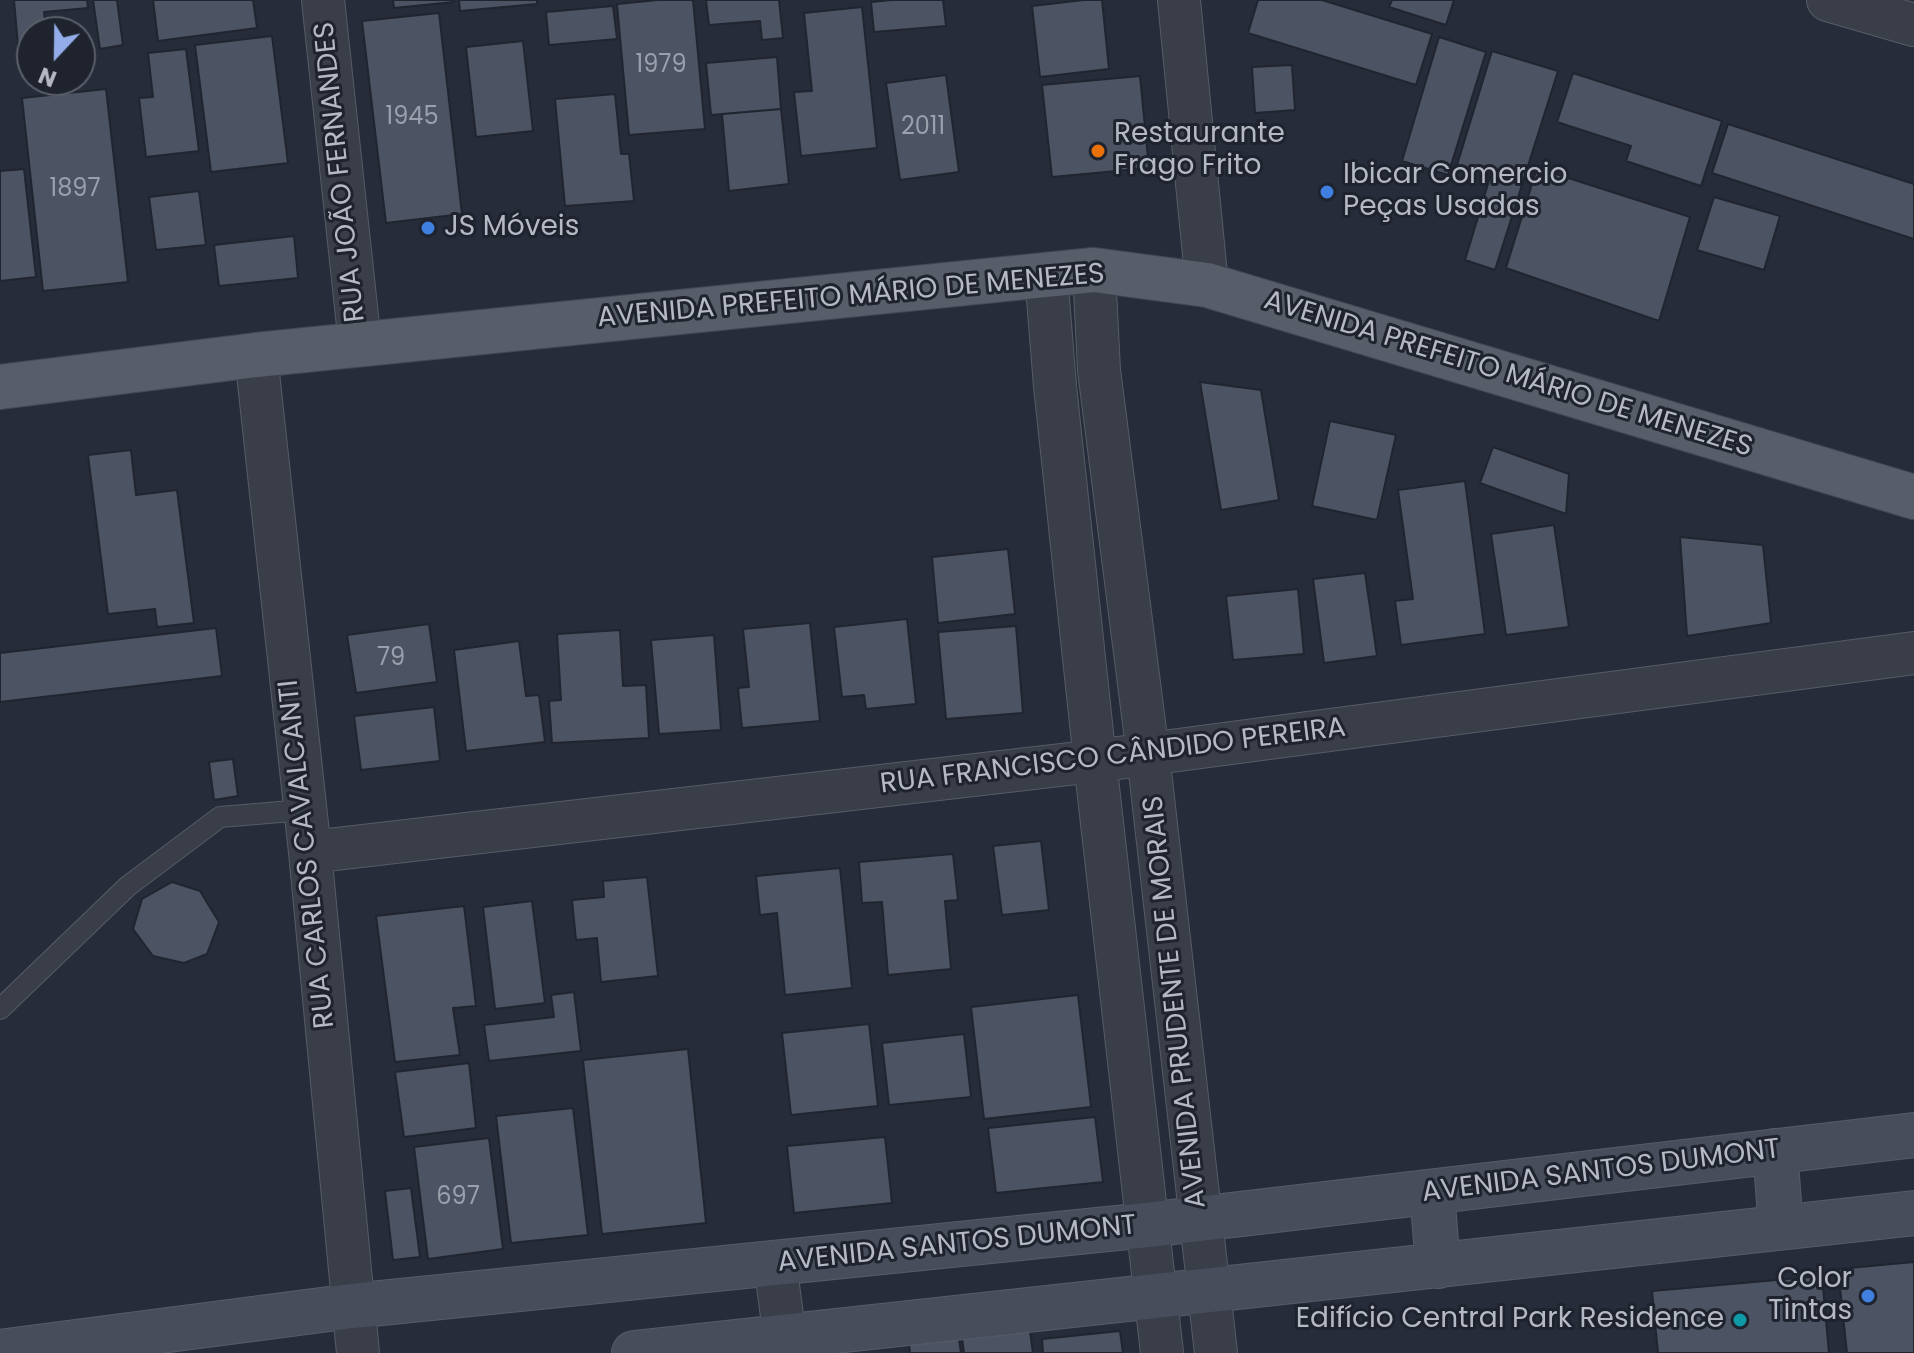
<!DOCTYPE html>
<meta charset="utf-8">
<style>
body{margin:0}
#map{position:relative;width:1914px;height:1353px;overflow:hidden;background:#262c39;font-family:Poppins,sans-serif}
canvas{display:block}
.north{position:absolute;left:16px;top:16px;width:80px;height:80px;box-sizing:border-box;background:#1e232e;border:2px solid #5a5f6a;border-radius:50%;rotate:202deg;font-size:22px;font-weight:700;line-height:32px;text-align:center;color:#b5b9c5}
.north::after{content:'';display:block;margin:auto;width:28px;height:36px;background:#94adea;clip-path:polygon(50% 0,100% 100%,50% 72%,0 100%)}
</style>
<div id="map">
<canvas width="1914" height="1353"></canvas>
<div class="north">N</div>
</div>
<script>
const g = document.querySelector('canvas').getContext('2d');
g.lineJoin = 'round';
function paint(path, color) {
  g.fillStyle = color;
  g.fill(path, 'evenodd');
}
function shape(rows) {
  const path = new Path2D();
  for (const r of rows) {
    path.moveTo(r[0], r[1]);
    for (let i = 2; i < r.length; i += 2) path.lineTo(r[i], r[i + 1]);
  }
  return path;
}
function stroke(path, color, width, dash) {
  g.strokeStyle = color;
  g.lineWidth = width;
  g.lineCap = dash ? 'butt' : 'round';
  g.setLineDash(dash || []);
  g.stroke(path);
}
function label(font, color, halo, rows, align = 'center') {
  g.font = font + ' Poppins,sans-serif';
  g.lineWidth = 6;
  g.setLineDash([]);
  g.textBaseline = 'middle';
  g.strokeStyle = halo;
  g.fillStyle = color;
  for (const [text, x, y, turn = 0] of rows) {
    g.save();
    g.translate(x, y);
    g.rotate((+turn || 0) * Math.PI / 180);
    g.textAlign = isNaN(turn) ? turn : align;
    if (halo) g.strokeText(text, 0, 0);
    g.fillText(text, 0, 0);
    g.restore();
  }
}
const building = shape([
 [14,0,87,0,88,8,44,12,46,32,32,32,32,56,19,57,14,0],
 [93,0,117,0,123,45,100,49,93,0],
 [153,0,253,0,257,28,158,41,153,0],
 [393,0,453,0,454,2,394,8,393,0],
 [459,0,537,0,537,4,460,11,459,0],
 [658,0,693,0,705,129,629,135,617,4,658,0],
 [706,0,779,0,783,38,762,40,760,21,709,25,706,0],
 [892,0,943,0,946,26,874,32,871,2,892,0],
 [1084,0,1102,0,1109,69,1040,77,1032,6,1084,0],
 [1258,0,1322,0,1432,34,1416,85,1248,33,1258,0],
 [1392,0,1454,0,1446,25,1389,7,1392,0],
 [613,6,617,39,549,45,546,12,613,6],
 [862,7,877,148,801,156,794,92,812,91,804,13,862,7],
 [439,13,462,214,386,223,362,21,439,13],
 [272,36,288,163,211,172,195,45,272,36],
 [1439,37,1486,52,1448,175,1402,161,1439,37],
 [523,41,533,131,476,137,466,47,523,41],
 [186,49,199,151,146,157,139,98,153,97,148,53,186,49],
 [1492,51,1558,71,1495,270,1465,260,1491,174,1457,165,1492,51],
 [777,57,781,109,711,115,706,63,777,57],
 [1292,65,1295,110,1255,113,1252,67,1292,65],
 [1573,73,1722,121,1701,186,1626,161,1631,146,1557,122,1573,73],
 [946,75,959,172,900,180,886,83,946,75],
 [1140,76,1149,168,1052,177,1042,85,1140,76],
 [106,89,128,282,43,291,22,98,106,89],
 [615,94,621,154,629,154,634,201,565,206,555,99,615,94],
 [781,109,789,184,729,191,722,114,781,109],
 [1728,124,1914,184,1914,239,1712,173,1728,124],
 [1537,168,1690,217,1659,321,1506,268,1537,168],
 [24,169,36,277,0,281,0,171,24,169],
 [199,191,206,245,156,250,149,197,199,191],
 [1714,197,1780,216,1764,270,1697,250,1714,197],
 [294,236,298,278,219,286,214,245,294,236],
 [1200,382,1261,390,1279,500,1221,510,1200,382],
 [1330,421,1396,435,1377,520,1312,506,1330,421],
 [1493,447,1569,474,1566,514,1480,483,1493,447],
 [131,450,136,495,177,490,194,623,157,627,155,609,108,614,88,455,131,450],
 [1465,481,1485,634,1401,645,1395,601,1413,599,1398,490,1465,481],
 [1554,525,1569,627,1506,635,1491,534,1554,525],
 [1680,537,1763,545,1771,623,1687,636,1680,537],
 [1008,549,1015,614,938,623,932,557,1008,549],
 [1365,573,1377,656,1324,663,1313,579,1365,573],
 [1298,589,1304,654,1233,660,1226,596,1298,589],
 [907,619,916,704,866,709,864,695,842,697,834,627,907,619],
 [810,623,820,721,742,728,738,688,749,687,743,629,810,623],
 [429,624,437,682,356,693,347,635,429,624],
 [1016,626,1023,713,946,719,938,632,1016,626],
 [216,628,222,676,0,702,0,653,216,628],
 [620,630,623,686,646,685,649,738,552,743,549,701,561,700,557,634,620,630],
 [714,635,721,730,659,734,651,640,714,635],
 [519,641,526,696,539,695,545,742,466,751,454,650,519,641],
 [434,707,440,761,361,770,354,716,434,707],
 [233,759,238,796,214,800,209,762,233,759],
 [1041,841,1049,910,1002,915,993,846,1041,841],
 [953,854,958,900,945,901,951,969,888,975,882,902,862,903,859,862,953,854],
 [840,868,852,988,785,995,777,913,760,915,756,876,840,868],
 [647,877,658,976,601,982,597,938,576,940,572,900,604,897,603,881,647,877],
 [172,882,200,891,219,922,207,954,184,963,153,956,133,929,142,899,172,882],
 [532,901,545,1003,495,1009,483,907,532,901],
 [464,906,476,1006,453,1008,460,1055,395,1062,376,916,464,906],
 [574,992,581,1051,489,1061,484,1025,554,1017,551,995,574,992],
 [1078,995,1091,1107,984,1119,971,1007,1078,995],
 [869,1024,878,1106,791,1115,782,1033,869,1024],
 [964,1034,971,1097,889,1105,882,1043,964,1034],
 [688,1049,706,1223,602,1234,583,1060,688,1049],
 [469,1063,476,1128,404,1137,395,1072,469,1063],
 [573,1108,588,1235,511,1243,496,1116,573,1108],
 [1095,1117,1103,1182,996,1193,988,1128,1095,1117],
 [885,1137,892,1203,794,1213,787,1146,885,1137],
 [489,1138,503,1249,428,1259,414,1147,489,1138],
 [411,1188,420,1257,393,1260,385,1191,411,1188],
 [1914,1262,1914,1353,1847,1353,1838,1269,1914,1262],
 [1822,1276,1829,1353,1658,1353,1652,1291,1822,1276],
 [1030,1331,1033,1353,964,1353,962,1338,1030,1331],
 [1120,1331,1123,1353,1043,1353,1042,1339,1120,1331],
 [959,1339,961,1353,910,1353,909,1344,959,1339]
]);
const service = shape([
 [0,1009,128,886,220,817,304,810]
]);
const minor = shape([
 [323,0,360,344],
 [1179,0,1207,285],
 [1828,0,1914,25],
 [1094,270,1099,370,1148,754,1216,1353],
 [1046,274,1055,386,1095,761,1162,1353],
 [256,355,310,852,358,1353],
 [310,852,1095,761,1914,653],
 [775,1263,787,1353]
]);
const secondary = shape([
 [1775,1151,1781,1227],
 [1432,1192,1438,1266],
 [0,1352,352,1306,1147,1225,1914,1135],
 [634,1353,1914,1213]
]);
const primary = shape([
 [0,387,256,355,1094,270,1207,285,1914,497]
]);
const markers = [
 [1098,151,8,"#e8710a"],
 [1327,192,8,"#3f7fe0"],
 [428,228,8,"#3f7fe0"],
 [1868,1296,8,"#3f7fe0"],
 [1740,1320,8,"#0f9aa8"]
];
const numberNames = [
 ["1979",661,66],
 ["1945",412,118],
 ["2011",923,128],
 ["1897",75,190],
 ["79",391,659],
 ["697",458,1198]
];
const poiNames = [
 ["Restaurante",1114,135],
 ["Frago Frito",1114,167],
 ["Ibicar Comercio",1343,176],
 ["Peças Usadas",1343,208],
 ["JS Móveis",444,228],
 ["Color",1852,1280,"right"],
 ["Tintas",1852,1312,"right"],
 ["Edifício Central Park Residence",1724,1320,"right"]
];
const streetNames = [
 ["RUA JOÃO FERNANDES",341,172,-96],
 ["AVENIDA PREFEITO MÁRIO DE MENEZES",851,297,-5],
 ["AVENIDA PREFEITO MÁRIO DE MENEZES",1508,375,17],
 ["RUA FRANCISCO CÂNDIDO PEREIRA",1113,757,-7],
 ["RUA CARLOS CAVALCANTI",308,854,-96],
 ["AVENIDA PRUDENTE DE MORAIS",1176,1002,-96],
 ["AVENIDA SANTOS DUMONT",1601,1172,-7],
 ["AVENIDA SANTOS DUMONT",957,1245,-6]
];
paint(building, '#4c5362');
stroke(building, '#202530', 2);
stroke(service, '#575c67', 22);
stroke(minor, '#575c67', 44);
stroke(secondary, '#575c67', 46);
stroke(primary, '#424752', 46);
stroke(service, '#393e49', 20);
stroke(minor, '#393e49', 42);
stroke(secondary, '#484d5c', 44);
stroke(primary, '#575d69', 44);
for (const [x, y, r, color] of markers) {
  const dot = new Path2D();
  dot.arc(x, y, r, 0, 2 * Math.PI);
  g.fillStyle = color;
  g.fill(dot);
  stroke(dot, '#1e232e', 3);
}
label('24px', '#9ba0ac', null, numberNames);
label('28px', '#b5b9c5', '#1e232e', poiNames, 'left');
label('28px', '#b5b9c5', '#1e232e', streetNames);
</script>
